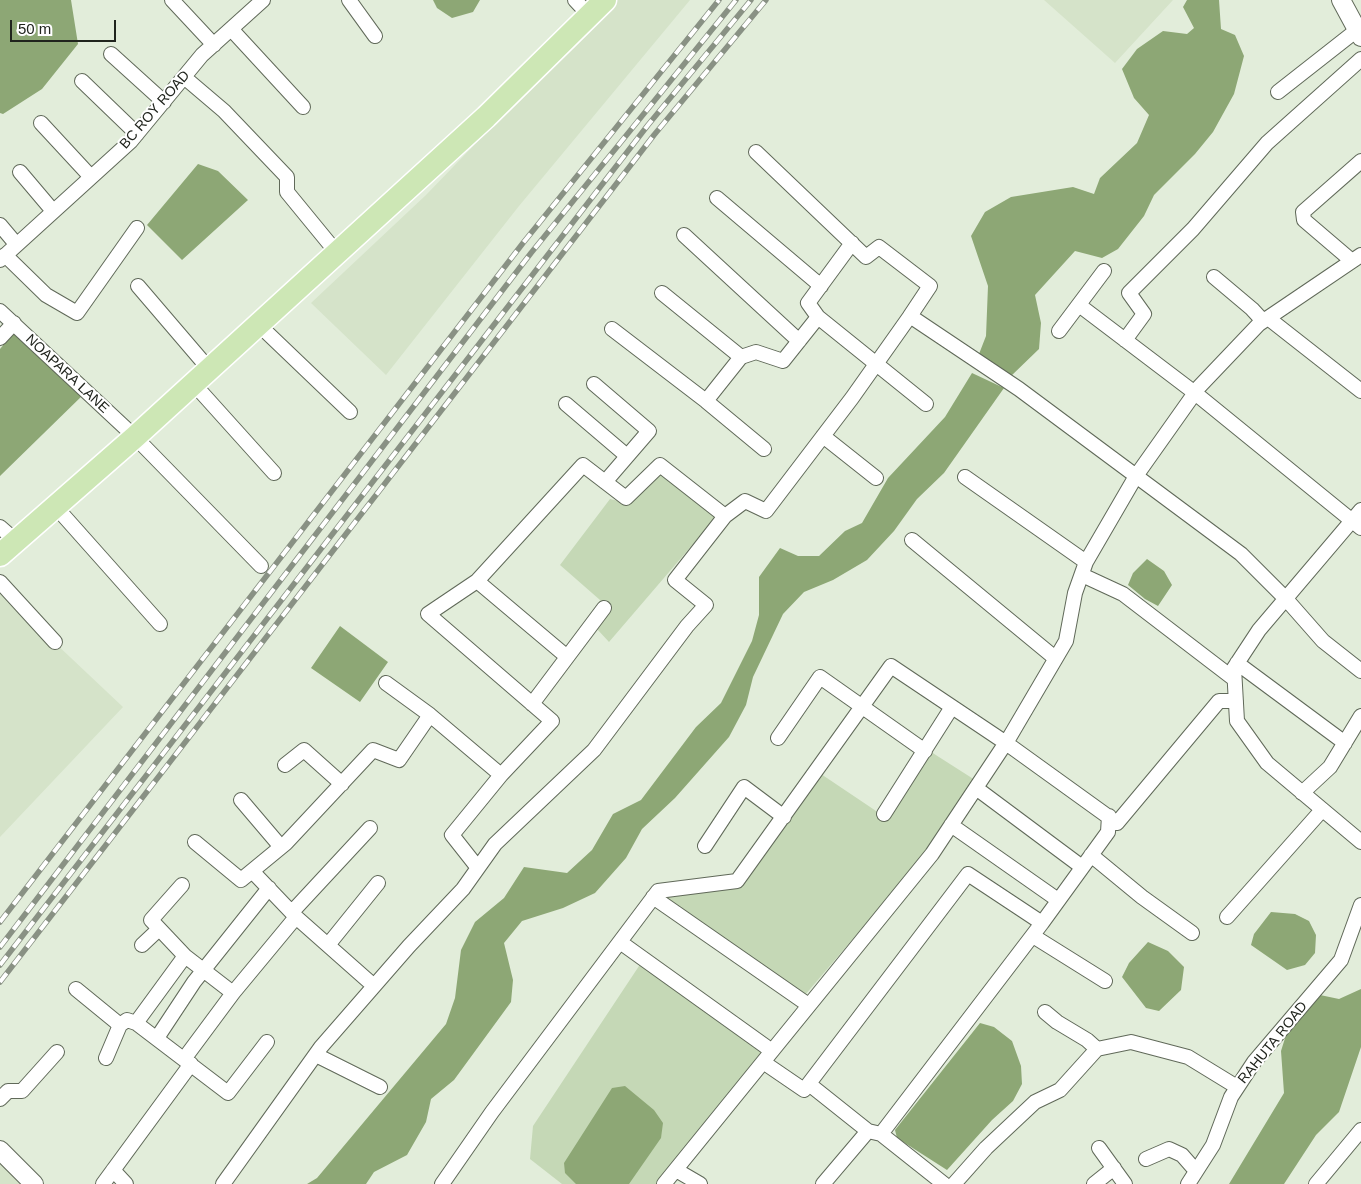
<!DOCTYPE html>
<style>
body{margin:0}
#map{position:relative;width:1361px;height:1184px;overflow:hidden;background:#e2edda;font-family:Helvetica,sans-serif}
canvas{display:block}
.scale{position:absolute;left:10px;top:20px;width:106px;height:22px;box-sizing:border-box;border:2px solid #20241d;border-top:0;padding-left:6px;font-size:15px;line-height:18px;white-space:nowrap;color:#20241d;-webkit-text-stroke:4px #fff;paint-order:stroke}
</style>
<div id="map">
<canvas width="1361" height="1184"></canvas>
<div class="scale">50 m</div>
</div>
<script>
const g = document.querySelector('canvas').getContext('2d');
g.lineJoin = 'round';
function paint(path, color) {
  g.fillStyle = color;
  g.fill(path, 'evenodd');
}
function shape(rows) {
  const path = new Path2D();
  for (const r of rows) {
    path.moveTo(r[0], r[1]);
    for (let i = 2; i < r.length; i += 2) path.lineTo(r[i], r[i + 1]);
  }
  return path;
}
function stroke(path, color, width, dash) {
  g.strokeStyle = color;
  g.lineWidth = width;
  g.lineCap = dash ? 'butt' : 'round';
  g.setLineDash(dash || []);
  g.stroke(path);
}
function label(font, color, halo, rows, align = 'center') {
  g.font = font + ' Helvetica,sans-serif';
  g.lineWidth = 4;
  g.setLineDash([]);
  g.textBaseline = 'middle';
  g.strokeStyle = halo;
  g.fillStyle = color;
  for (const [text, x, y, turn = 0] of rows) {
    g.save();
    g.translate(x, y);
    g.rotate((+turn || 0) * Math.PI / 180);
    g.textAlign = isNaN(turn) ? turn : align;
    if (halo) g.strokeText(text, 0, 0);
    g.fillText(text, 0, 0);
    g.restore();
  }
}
const built = shape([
 [614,0,690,0,519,206,386,375,311,303,426,195],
 [1044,0,1173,0,1115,63],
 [0,591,123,707,0,837],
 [0,1157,28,1184,0,1184]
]);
const green = shape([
 [662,473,718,515,609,642,597,629,608,607,560,565,610,499,627,503],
 [928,750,975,780,939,838,805,995,666,899,662,894,740,885,821,774,885,817],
 [641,963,765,1051,657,1184,562,1184,530,1159,533,1126]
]);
const water = shape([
 [0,0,71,0,78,44,42,89,3,114,0,113],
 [433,0,480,0,473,12,452,18,437,8],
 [1187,0,1219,0,1221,29,1235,35,1244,56,1234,94,1213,132,1195,154,1154,195,1144,216,1118,249,1102,258,1075,251,1035,295,1041,323,1039,349,1010,377,979,354,986,336,988,286,971,236,985,212,1011,197,1073,187,1094,194,1100,178,1137,143,1149,115,1134,98,1122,69,1137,49,1163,31,1187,34,1194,28,1183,7],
 [198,164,218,171,248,200,182,260,147,225],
 [15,331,85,393,0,476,0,349],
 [972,373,1004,388,944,473,917,499,894,531,867,560,833,580,804,592,783,614,753,677,746,705,729,737,675,798,642,829,626,858,595,893,563,908,522,921,504,943,513,980,511,1002,454,1080,431,1099,426,1122,407,1155,374,1172,366,1184,307,1184,317,1178,446,1024,455,998,461,950,475,922,504,898,524,867,567,873,592,850,613,814,641,800,696,727,721,703,752,641,759,615,759,577,780,548,798,556,819,556,845,531,862,523,888,478,945,417],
 [1147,559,1164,571,1172,585,1158,606,1145,599,1128,585,1133,573],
 [340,626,388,662,360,702,311,668],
 [1271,912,1295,914,1309,921,1316,935,1315,953,1305,965,1287,970,1251,945,1254,934],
 [1148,942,1168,951,1184,967,1181,990,1159,1011,1146,1008,1122,977,1129,963],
 [1361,989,1361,1047,1339,1112,1316,1135,1284,1184,1229,1184,1284,1093,1281,1051,1286,1035,1320,995,1339,999],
 [980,1023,994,1027,1012,1041,1021,1066,1022,1084,1013,1101,992,1120,947,1170,897,1138,895,1130],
 [625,1086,654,1110,663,1123,661,1138,629,1184,576,1184,565,1173,564,1163,612,1088]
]);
const minor = shape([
 [172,0,214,45],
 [349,0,375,36],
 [575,0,589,15],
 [232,30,303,107],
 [111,54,164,102],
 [184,77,224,111,287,177,287,192,337,253],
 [82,81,137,134],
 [1278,92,1357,30],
 [41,123,91,177],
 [756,152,866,257,879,247,930,286,910,316],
 [20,172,53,211],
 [717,198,821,286],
 [0,225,16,244],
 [684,235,799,341],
 [852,243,808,303,818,317,926,404],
 [5,255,46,295,77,313,137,228],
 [0,260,131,141,202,55,263,0],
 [1352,261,1304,220,1303,212,1361,161],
 [1214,277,1252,309,1263,321],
 [138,286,209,369],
 [662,293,741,357],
 [1079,305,1195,393,1361,528],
 [0,311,135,437,261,566],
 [1268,318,1361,391],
 [258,324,350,412],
 [612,329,706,401,764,449],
 [1059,331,1104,271],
 [0,338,14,323],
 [1125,340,1144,314,1129,293,1193,229,1267,143,1361,59],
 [193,383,274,473],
 [594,384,649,431,605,482],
 [706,401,741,357,756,352,783,361,818,317],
 [566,404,627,456],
 [823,436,876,478],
 [965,477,1086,562],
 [55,506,160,624],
 [1361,510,1259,630,1234,668,1237,721,1267,763,1361,842],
 [0,527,16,541],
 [912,540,1055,658],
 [1082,575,1123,594,1234,679],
 [477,581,583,465,626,498,660,465,725,516],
 [0,582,55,642],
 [1237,663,1345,743],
 [386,683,430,715,501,775],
 [532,704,604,608],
 [778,738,820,677,925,751],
 [285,765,304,750,342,784],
 [976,788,1082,867],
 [1302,793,1330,767,1361,716],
 [241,800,281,847],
 [884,814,952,707],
 [951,825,1058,900],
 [195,842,241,880,286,843,373,750,399,760,430,715],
 [705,846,744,787,784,817],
 [1091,855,1142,897,1192,933],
 [478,868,452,835,501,775,552,721,428,614,477,581,566,656],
 [252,871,296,917,374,986],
 [182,885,151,920,185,956,233,993],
 [653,897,807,1004],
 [292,912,370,828],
 [1227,917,1322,810],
 [1033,936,1105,981],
 [620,942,772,1051],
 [142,945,159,929],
 [328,945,378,883],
 [76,989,120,1025],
 [1045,1012,1057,1022,1087,1040,1097,1049],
 [136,1023,185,956],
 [157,1038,194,982,269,888],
 [316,1055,380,1087],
 [106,1058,120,1025,127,1020,136,1023,228,1093,267,1042],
 [184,1059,233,993,296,917],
 [763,1062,804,1090,968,874,1042,923],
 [809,1084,868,1131],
 [0,1099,8,1091,22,1091,57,1052],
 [881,1134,1042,923,1108,832,1109,816],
 [1099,1148,1125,1184],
 [1146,1159,1169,1149,1182,1155,1196,1171],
 [113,1170,126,1184],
 [676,1170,700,1184],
 [103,1184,191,1064],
 [223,1184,321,1047,409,946,463,889,495,844,594,750,687,626,706,605,675,580,725,516,745,501,766,511,852,398,910,316,1019,389,1241,554,1286,599,1323,641,1361,671],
 [442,1184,492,1112,658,891,737,881,891,666,1006,743,1117,823,1219,701,1236,701],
 [664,1184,932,854,1009,738,1066,641,1075,593,1086,562,1136,476,1199,387,1259,324,1361,255],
 [823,1184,868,1131,881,1134,944,1184],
 [954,1184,986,1148,1035,1102,1060,1090,1097,1049,1131,1042,1188,1057,1237,1087],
 [1094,1184,1114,1168],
 [1188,1184,1213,1145,1231,1097,1254,1062,1341,960,1361,905],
 [1316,1184,1361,1130]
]);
const tertiary = shape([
 [1341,0,1361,37],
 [0,1150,34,1184]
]);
const primary = shape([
 [0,555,135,437,486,117,605,0]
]);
const rail = shape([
 [0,922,523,243,719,0],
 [0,947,531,253,736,0],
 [0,965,648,125,751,0],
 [0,982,654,135,766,0]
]);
const streetNames = [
 ["BC ROY ROAD",155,110,-49],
 ["NOAPARA LANE",67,374,43],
 ["RAHUTA ROAD",1273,1043,-51]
];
paint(built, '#d5e3c9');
paint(green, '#c5d8b6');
paint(water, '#8da775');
stroke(minor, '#606959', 16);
stroke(tertiary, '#606959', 20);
stroke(primary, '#fff', 25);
stroke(minor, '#fff', 14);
stroke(tertiary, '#fff', 18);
stroke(primary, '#cde7b5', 22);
stroke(rail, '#899184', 5.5);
stroke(rail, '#fff', 4, [11]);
label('14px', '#20241d', '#fff', streetNames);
</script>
